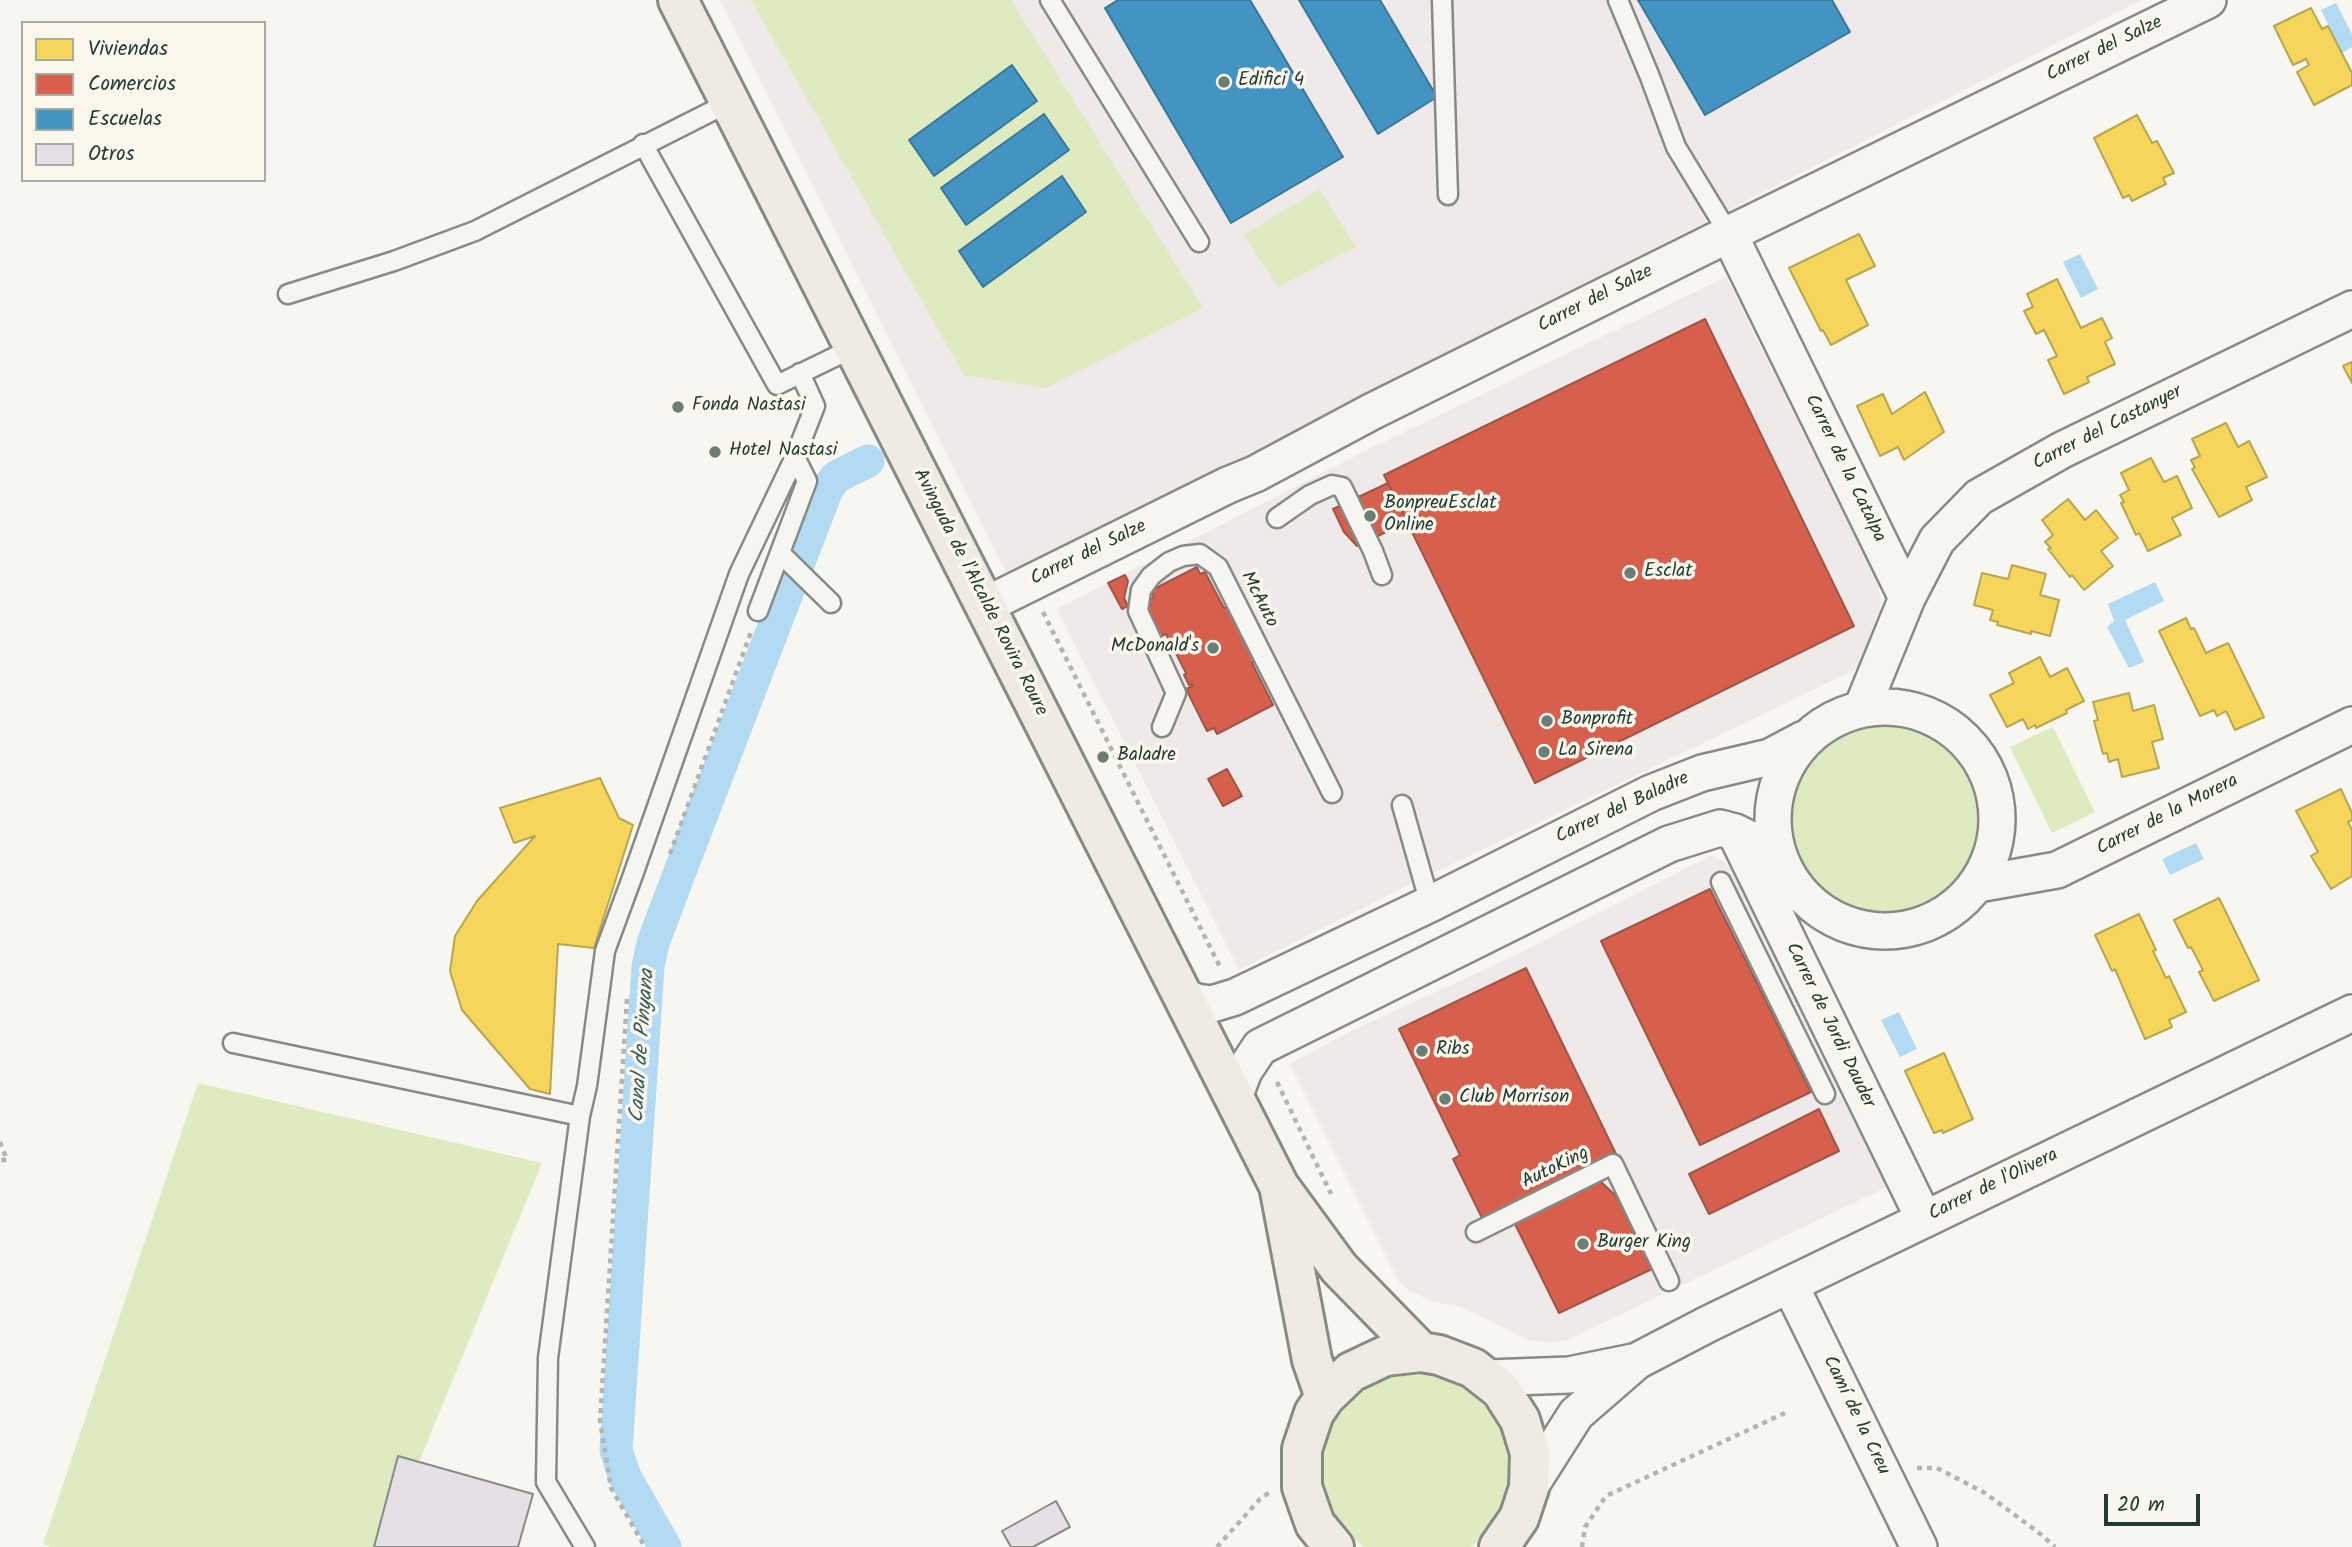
<!DOCTYPE html>
<meta charset="utf-8">
<style>
body{margin:0}
#map{position:relative;width:2352px;height:1547px;overflow:hidden;background:#f8f6f0;font-family:Kalam,sans-serif}
canvas{display:block}
.legend{position:absolute;left:21px;top:21px;width:245px;height:161px;box-sizing:border-box;background:#fbf7ec;border:2px solid #a3ada2;margin:0;padding:9px 12px;list-style:none;font-size:21px;color:#1f3d34}
.legend li{display:flex;align-items:center;gap:14px;height:35px}
.legend b{width:35px;border:2px solid #a3ada2}
.scale{position:absolute;left:2104px;top:1494px;width:96px;height:32px;box-sizing:border-box;border:4px solid #1f3d34;border-top:0;padding-left:9px;font-size:21px;line-height:24px;white-space:nowrap;color:#1f3d34;-webkit-text-stroke:5px #fbf7ec;paint-order:stroke}
</style>
<div id="map">
<canvas width="2352" height="1547"></canvas>
<ul class="legend">
<li><b style="height:19px;background:#f6d55c"></b>Viviendas</li>
<li><b style="height:19px;background:#d6604d"></b>Comercios</li>
<li><b style="height:19px;background:#4393c3"></b>Escuelas</li>
<li><b style="height:19px;background:#e6dfe6"></b>Otros</li>
</ul>
<div class="scale">20 m</div>
</div>
<script>
const g = document.querySelector('canvas').getContext('2d');
g.lineJoin = 'round';
function paint(path, color) {
  g.fillStyle = color;
  g.fill(path, 'evenodd');
}
function shape(rows) {
  const path = new Path2D();
  for (const r of rows) {
    if (r.length === 3) {
      path.moveTo(r[0] + r[2], r[1]);
      path.arc(r[0], r[1], r[2], 0, 2 * Math.PI);
      continue;
    }
    path.moveTo(r[0], r[1]);
    for (let i = 2; i < r.length; i += 2) path.lineTo(r[i], r[i + 1]);
  }
  return path;
}
function stroke(path, color, width, dash) {
  g.strokeStyle = color;
  g.lineWidth = width;
  g.lineCap = dash ? 'butt' : 'round';
  g.setLineDash(dash || []);
  g.stroke(path);
}
function label(font, color, halo, rows, align = 'center') {
  g.font = font + ' Kalam,sans-serif';
  g.lineWidth = 7;
  g.setLineDash([]);
  g.textBaseline = 'middle';
  g.strokeStyle = halo;
  g.fillStyle = color;
  for (const [text, x, y, turn = 0] of rows) {
    g.save();
    g.translate(x, y);
    g.rotate((+turn || 0) * Math.PI / 180);
    g.textAlign = isNaN(turn) ? turn : align;
    if (halo) g.strokeText(text, 0, 0);
    g.fillText(text, 0, 0);
    g.restore();
  }
}
const built = shape([
 [720,0,2141,0,1008,577],
 [1726,277,1875,577,1880,592,1881,626,1867,657,1854,670,1821,686,1403,888,1239,970,1057,609,1369,449],
 [1710,856,1722,860,1734,871,1887,1187,1567,1340,1550,1343,1528,1340,1481,1316,1457,1306,1433,1302,1410,1291,1399,1282,1290,1064,1349,1032,1518,954]
]);
const green = shape([
 [751,0,1011,0,1203,308,1045,388,964,375],
 [1319,189,1356,247,1278,287,1244,235],
 [1882,820,95],
 [2053,727,2095,812,2052,833,2010,747],
 [198,1083,542,1163,384,1547,50,1547,43,1544],
 [1417,1370,1441,1373,1463,1382,1483,1397,1498,1416,1513,1461,1512,1486,1504,1509,1491,1529,1471,1547,1364,1547,1342,1528,1329,1507,1321,1485,1320,1460,1324,1436,1335,1414,1350,1396,1370,1382,1393,1373]
]);
const water = shape([
 [2336,3,2352,34,2352,47,2342,53,2321,10],
 [2080,254,2098,289,2081,298,2063,262],
 [2155,582,2164,601,2125,620,2144,662,2129,668,2107,627,2114,621,2108,604],
 [2196,843,2204,859,2170,875,2162,859],
 [1899,1012,1917,1049,1900,1057,1881,1020]
]);
const homes = shape([
 [2311,8,2322,29,2328,26,2352,73,2352,85,2314,105,2297,72,2309,65,2306,59,2293,65,2274,26,2311,8],
 [2137,115,2152,143,2157,141,2174,173,2163,178,2166,184,2132,201,2129,195,2123,198,2094,138,2137,115],
 [1859,234,1875,266,1846,280,1868,325,1831,345,1823,330,1821,331,1789,268,1859,234],
 [2057,279,2081,328,2102,318,2112,338,2105,342,2115,364,2087,377,2089,382,2064,394,2048,360,2057,356,2044,330,2036,334,2024,311,2033,307,2027,294,2057,279],
 [2352,362,2352,383,2343,366,2352,362],
 [1925,392,1944,432,1904,460,1898,447,1880,456,1857,406,1883,394,1892,414,1925,392],
 [2226,423,2238,447,2249,441,2267,477,2246,487,2252,500,2219,517,2192,469,2195,468,2191,460,2200,456,2192,439,2226,423],
 [2151,458,2164,482,2177,476,2192,508,2172,518,2181,535,2148,551,2139,533,2136,535,2121,503,2124,502,2120,495,2129,490,2121,473,2151,458],
 [2068,499,2085,520,2096,510,2118,538,2101,551,2113,566,2084,590,2072,575,2070,577,2048,549,2051,548,2045,542,2053,535,2042,520,2068,499],
 [2012,565,2046,574,2040,595,2059,600,2050,636,2031,631,2031,634,1997,625,1998,622,1990,620,1993,610,1974,605,1982,573,2008,579,2012,565],
 [2186,618,2191,629,2194,628,2206,653,2228,643,2264,717,2235,730,2226,711,2217,716,2214,710,2200,716,2159,631,2186,618],
 [2040,657,2050,677,2067,668,2084,701,2066,710,2067,713,2036,728,2035,725,2028,729,2023,719,2007,727,1990,695,2014,683,2009,673,2040,657],
 [2129,693,2133,711,2154,705,2163,739,2152,742,2159,768,2122,777,2118,759,2109,762,2107,753,2103,754,2094,721,2098,720,2093,702,2129,693],
 [600,778,619,818,633,825,594,948,558,944,550,1094,530,1089,462,1010,450,971,455,936,477,901,535,836,514,843,500,808,600,778],
 [2341,789,2352,813,2352,820,2348,822,2352,830,2352,876,2331,889,2311,856,2318,852,2296,811,2341,789],
 [2219,898,2259,980,2214,1001,2199,972,2203,970,2191,947,2188,948,2174,920,2219,898],
 [2139,914,2156,950,2153,951,2166,978,2169,976,2186,1012,2169,1020,2172,1027,2145,1039,2115,969,2112,971,2095,935,2139,914],
 [1944,1053,1973,1119,1943,1133,1942,1130,1934,1133,1905,1071,1944,1053]
]);
const shops = shape([
 [1705,319,1854,626,1535,783,1384,475,1705,319],
 [1388,483,1407,522,1357,546,1344,532,1333,509,1388,483],
 [1197,567,1200,574,1205,572,1224,608,1231,605,1259,660,1252,663,1273,705,1217,734,1214,728,1207,731,1186,689,1193,686,1192,684,1189,685,1184,675,1186,673,1166,634,1159,637,1144,609,1151,605,1148,600,1154,597,1150,591,1197,567],
 [1125,575,1128,581,1124,598,1128,606,1122,609,1108,583,1125,575],
 [1227,769,1242,796,1223,806,1208,779,1227,769],
 [1710,889,1811,1092,1700,1145,1601,941,1710,889],
 [1526,968,1616,1154,1482,1218,1453,1159,1460,1155,1399,1029,1526,968],
 [1819,1109,1839,1151,1709,1214,1689,1174,1819,1109],
 [1598,1179,1617,1197,1652,1269,1559,1313,1513,1220,1598,1179]
]);
const schools = shape([
 [1118,0,1250,0,1343,157,1231,223,1105,8,1118,0],
 [1299,0,1380,0,1437,97,1378,134,1299,0],
 [1638,0,1832,0,1850,32,1705,115,1638,0],
 [1012,65,1037,101,934,176,909,140,1012,65],
 [1044,114,1069,150,966,225,941,188,1044,114],
 [1062,176,1086,212,983,287,959,251,1062,176]
]);
const canal = shape([
 [665,1547,625,1477,616,1450,648,967,653,943,679,874,827,489,836,477,868,461]
]);
const building = shape([
 [398,1456,533,1494,518,1547,374,1547,398,1456],
 [1056,1501,1070,1527,1033,1547,1011,1547,1002,1531,1056,1501]
]);
const path = shape([
 [1043,612,1220,967],
 [670,854,751,632],
 [627,999,600,1421,611,1488,645,1547],
 [1277,1082,1331,1194],
 [0,1142,7,1160,0,1160],
 [1917,1468,1937,1468,1985,1493,2038,1532,2055,1547],
 [1217,1547,1260,1499,1270,1492],
 [1582,1547,1585,1527,1606,1496,1787,1412]
]);
const lane = shape([
 [1050,0,1199,242],
 [1442,0,1448,195],
 [1618,0,1650,77,1676,147,1729,234],
 [643,144,777,385,855,347],
 [288,294,394,261,475,231,730,102],
 [1277,518,1310,495,1332,485,1342,487,1373,551,1382,575],
 [780,553,831,603],
 [758,611,807,481,795,457],
 [1162,727,1176,693,1138,611,1141,590,1151,576,1169,562,1183,556,1200,554,1218,567,1332,793],
 [1402,805,1430,904],
 [1721,882,1825,1094],
 [233,1043,580,1116],
 [1476,1232,1613,1164,1669,1281],
 [585,1547,546,1482,548,1358,580,1116,587,1086,605,951,633,875,739,574,795,457,815,406,800,373]
]);
const street = shape([
 [1729,234,1907,598],
 [986,605,1228,485,1255,474,1371,412,1729,234,2208,0],
 [1885,819,112],
 [1862,708,1907,598,1937,540,1979,497,2062,450,2352,309],
 [1735,832,1924,1219],
 [1978,884,2057,870,2352,725],
 [1184,997,1197,1002,1212,1004,1235,997,1430,904,1651,793,1702,773,1770,757,1804,739],
 [1234,1097,1244,1071,1260,1047,1669,844,1720,828,1735,832,1777,852],
 [1790,1285,1919,1547],
 [1488,1378,1569,1375,1633,1362],
 [1529,1488,1576,1414,1637,1361,1710,1323,2352,1013]
]);
const primary = shape([
 [678,0,1279,1186,1339,1268,1421,1352],
 [1280,1191,1312,1360,1325,1397],
 [1334,1547,1315,1524,1302,1487,1302,1449,1314,1413,1325,1397,1351,1372,1385,1356,1421,1352,1439,1355,1473,1368,1501,1390,1520,1420,1530,1453,1529,1488,1519,1518,1499,1547]
]);
const markers = [
 [1224,82,7,"#6b7e76"],
 [678,407,7,"#6b7e76"],
 [715,452,7,"#6b7e76"],
 [1370,516,7,"#6b7e76"],
 [1630,573,7,"#6b7e76"],
 [1213,648,7,"#6b7e76"],
 [1547,721,7,"#6b7e76"],
 [1544,752,7,"#6b7e76"],
 [1103,757,7,"#6b7e76"],
 [1422,1051,7,"#6b7e76"],
 [1445,1099,7,"#6b7e76"],
 [1583,1244,7,"#6b7e76"]
];
const streetNames = [
 ["Carrer del Salze",2105,50,-26],
 ["Carrer del Salze",1596,300,-27],
 ["Carrer del Castanyer",2108,429,-27],
 ["Carrer de la Catalpa",1844,469,64],
 ["Carrer del Salze",1089,554,-26],
 ["Avinguda de l'Alcalde Rovira Roure",979,593,63],
 ["McAuto",1258,600,63],
 ["Carrer del Baladre",1623,809,-25],
 ["Carrer de la Morera",2168,816,-27],
 ["Carrer de Jordi Dauder",1829,1026,64],
 ["AutoKing",1556,1169,-26],
 ["Carrer de l'Olivera",1994,1186,-26],
 ["Camí de la Creu",1855,1416,64]
];
const poiNames = [
 ["Edifici 4",1238,82],
 ["Fonda Nastasi",692,407],
 ["Hotel Nastasi",729,452],
 ["BonpreuEsclat",1384,505],
 ["Online",1384,527],
 ["Esclat",1644,573],
 ["McDonald's",1199,648,"right"],
 ["Bonprofit",1561,721],
 ["La Sirena",1558,752],
 ["Baladre",1117,757],
 ["Ribs",1436,1051],
 ["Club Morrison",1459,1099],
 ["Burger King",1597,1244]
];
const waterNames = [
 ["Canal de Pinyana",644,1046,-86]
];
paint(built, '#f0e9ea');
paint(green, '#deeac0');
paint(water, '#b2daf3');
paint(homes, '#f6d55c');
stroke(homes, '#b6a750', 2);
paint(shops, '#d6604d');
stroke(shops, '#9f5646', 2);
paint(schools, '#4393c3');
stroke(schools, '#387998', 2);
stroke(canal, '#b2daf3', 33);
paint(building, '#e6dfe6');
stroke(building, '#868b86', 2);
stroke(lane, '#868b86', 23);
stroke(street, '#868b86', 40);
stroke(primary, '#868b86', 44);
stroke(path, '#b2b5b1', 4.5, [5, 5]);
stroke(lane, '#f6f5f1', 18);
stroke(street, '#f6f5f1', 35);
stroke(primary, '#f0ebe2', 38);
for (const [x, y, r, color] of markers) {
  const dot = new Path2D();
  dot.arc(x, y, r, 0, 2 * Math.PI);
  g.fillStyle = color;
  g.fill(dot);
  stroke(dot, '#fbf7ec', 2.5);
}
label('19px', '#1f3d34', '#fbf7ec', streetNames);
label('19px', '#1f3d34', '#fbf7ec', poiNames, 'left');
label('italic 21px', '#365a5a', '#fbf7ec', waterNames);
</script>
